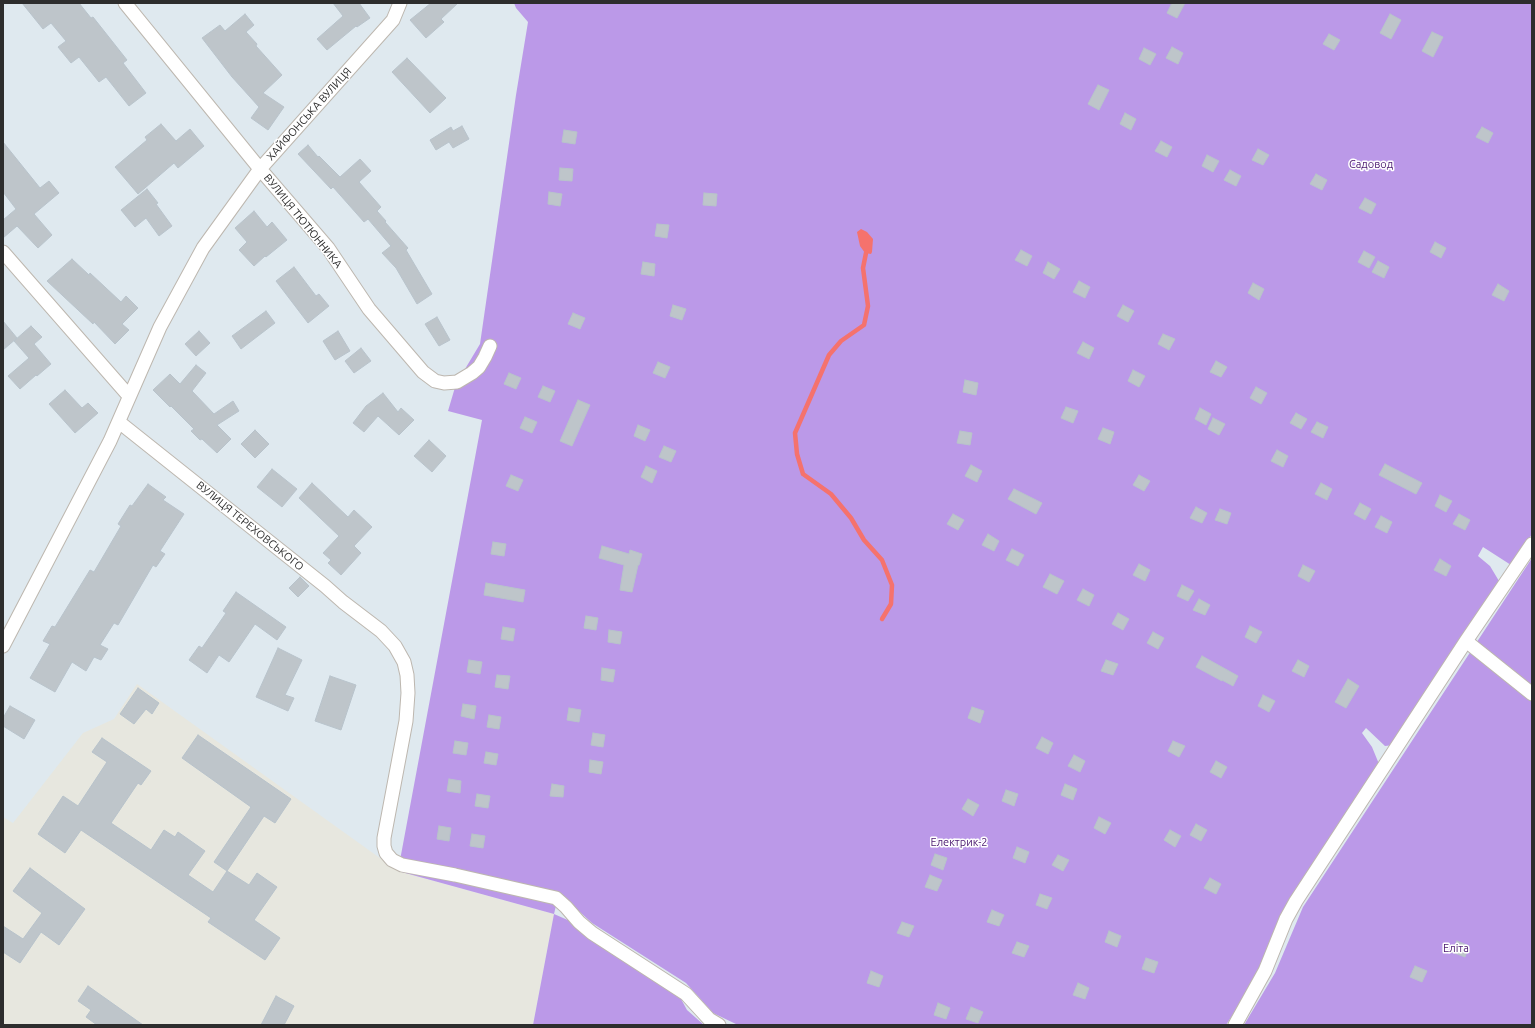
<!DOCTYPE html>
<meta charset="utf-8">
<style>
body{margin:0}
#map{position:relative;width:1535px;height:1028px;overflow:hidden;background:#dfe9ef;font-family:Ubuntu,sans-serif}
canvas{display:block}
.frame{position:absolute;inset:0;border:4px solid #2d2d2d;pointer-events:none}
</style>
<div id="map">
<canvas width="1535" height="1028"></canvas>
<div class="frame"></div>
</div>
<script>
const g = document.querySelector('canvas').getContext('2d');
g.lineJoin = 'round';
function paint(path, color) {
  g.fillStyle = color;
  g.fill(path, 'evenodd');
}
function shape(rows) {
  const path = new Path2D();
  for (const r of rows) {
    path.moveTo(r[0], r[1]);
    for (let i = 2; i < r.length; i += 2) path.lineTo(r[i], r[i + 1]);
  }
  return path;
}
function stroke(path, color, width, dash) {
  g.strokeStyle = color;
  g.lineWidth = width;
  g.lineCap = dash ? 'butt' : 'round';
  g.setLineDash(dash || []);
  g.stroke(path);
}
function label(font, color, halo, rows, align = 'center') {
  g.font = font + ' Ubuntu,sans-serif';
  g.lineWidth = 3;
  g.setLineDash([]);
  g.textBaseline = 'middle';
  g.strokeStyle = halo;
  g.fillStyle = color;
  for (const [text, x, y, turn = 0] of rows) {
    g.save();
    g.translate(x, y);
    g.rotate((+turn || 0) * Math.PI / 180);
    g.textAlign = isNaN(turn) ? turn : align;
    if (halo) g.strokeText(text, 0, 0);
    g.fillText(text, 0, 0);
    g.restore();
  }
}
const industrial = shape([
 [137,684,398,871,554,914,533,1025,3,1025,3,817,13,823,83,733,114,719]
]);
const green = shape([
 [514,3,1532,3,1532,534,1511,565,1483,547,1478,556,1490,566,1499,581,1394,745,1385,746,1366,728,1362,733,1372,747,1379,764,1262,970,1226,1025,738,1025,713,1013,686,983,592,923,559,893,554,914,570,921,582,933,681,999,687,1010,704,1025,533,1025,554,914,398,871,482,420,448,411,456,384,480,344,516,95,528,22,516,8],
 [1532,558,1532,1025,1244,1025,1275,973,1303,907]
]);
const water = shape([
 [861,229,867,232,873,239,872,252,871,254,865,253,860,246,857,232]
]);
const stream = shape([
 [866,253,863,268,868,306,864,325,841,341,829,355,795,433,797,454,803,474,831,494,851,518,864,540,882,560,892,585,891,604,882,619]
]);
const building = shape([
 [22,3,79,3,91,18,93,17,127,60,123,63,146,93,129,106,106,77,99,82,79,57,71,63,58,47,66,41,51,23,43,29,22,3],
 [333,3,359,3,370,18,357,27,356,26,327,50,317,39,343,16,333,3],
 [431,3,458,3,441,19,444,22,426,38,410,20,431,3],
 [1172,3,1185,3,1177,18,1167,13,1172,3],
 [245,14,254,25,246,32,257,44,256,46,282,75,263,93,284,107,268,130,251,118,259,107,232,77,202,38,220,25,225,31,245,14],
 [1390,14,1401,20,1391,39,1380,33,1390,14],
 [1432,32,1443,37,1433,57,1422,51,1432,32],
 [1329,34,1340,40,1334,50,1323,44,1329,34],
 [1172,47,1183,53,1178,64,1166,58,1172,47],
 [1144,48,1156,54,1150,65,1139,59,1144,48],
 [407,58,446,98,430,113,392,72,407,58],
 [1098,85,1109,90,1099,110,1088,104,1098,85],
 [1125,113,1136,119,1131,130,1120,124,1125,113],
 [161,124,176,141,190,129,204,146,178,168,174,163,138,194,115,167,147,140,145,137,161,124],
 [462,126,469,139,453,148,449,142,436,150,430,140,451,127,453,131,462,126],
 [1482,127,1493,133,1488,143,1476,137,1482,127],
 [564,130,577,132,575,144,562,142,564,130],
 [1161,141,1172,147,1167,157,1155,151,1161,141],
 [3,142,40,188,49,181,59,193,34,214,52,235,38,248,17,226,3,238,3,220,16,209,3,192,3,142],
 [308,145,318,157,319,156,340,177,360,159,371,171,359,182,381,207,377,211,386,221,385,222,408,248,406,250,432,294,417,304,396,268,382,253,391,246,368,219,364,222,333,187,331,189,298,154,308,145],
 [1258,149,1269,155,1263,165,1252,160,1258,149],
 [1207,155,1219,161,1213,172,1202,166,1207,155],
 [560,168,573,169,572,181,559,180,560,168],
 [1230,170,1241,176,1236,186,1224,180,1230,170],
 [1316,174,1327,180,1322,190,1310,184,1316,174],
 [147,189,158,203,156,204,172,226,159,236,146,218,135,227,121,210,147,189],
 [549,192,562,194,560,206,548,204,549,192],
 [704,193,717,194,716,206,703,205,704,193],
 [1365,198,1376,204,1371,214,1359,208,1365,198],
 [254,211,267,227,272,222,287,240,266,257,265,256,254,266,239,250,247,242,235,228,254,211],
 [657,224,669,225,667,238,655,236,657,224],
 [1435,242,1446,248,1441,258,1430,252,1435,242],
 [1021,250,1032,256,1027,266,1015,260,1021,250],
 [1364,251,1375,257,1369,268,1358,262,1364,251],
 [72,259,89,275,90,273,121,302,126,296,138,308,122,324,129,330,115,344,94,322,93,324,47,281,72,259],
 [1378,261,1389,267,1384,278,1372,272,1378,261],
 [643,262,655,264,654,276,641,274,643,262],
 [1048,262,1060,269,1054,279,1043,273,1048,262],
 [294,267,316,296,319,294,329,306,308,323,276,281,294,267],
 [1079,281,1090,287,1085,298,1073,292,1079,281],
 [1253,283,1264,289,1259,300,1248,293,1253,283],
 [1498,284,1509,291,1504,301,1492,295,1498,284],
 [673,305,686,309,682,320,670,316,673,305],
 [1123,305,1134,311,1128,322,1117,316,1123,305],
 [266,311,275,323,241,349,232,336,266,311],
 [573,313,585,318,580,329,568,324,573,313],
 [437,317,450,340,439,346,425,324,437,317],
 [3,321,17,338,3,350,3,321],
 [31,326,42,337,34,344,51,364,37,376,36,375,20,389,8,376,29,358,14,341,31,326],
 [199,331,210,343,196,356,185,344,199,331],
 [338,331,350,351,335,360,323,341,338,331],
 [1163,334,1175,339,1169,350,1158,344,1163,334],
 [1083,342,1094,348,1089,359,1077,353,1083,342],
 [361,348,371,361,354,373,345,361,361,348],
 [1216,361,1227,367,1221,377,1210,372,1216,361],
 [658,362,670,367,665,378,653,373,658,362],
 [196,365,206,373,192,391,214,414,233,401,239,411,217,425,231,439,217,453,202,439,200,440,191,431,194,429,171,406,170,407,153,390,170,374,180,384,196,365],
 [1133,370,1145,376,1139,387,1128,381,1133,370],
 [509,373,521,378,516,389,504,384,509,373],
 [965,380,978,383,976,395,963,392,965,380],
 [543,386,555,391,550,402,538,397,543,386],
 [1256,387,1267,393,1261,404,1250,398,1256,387],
 [65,390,82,408,88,403,98,413,75,433,49,404,65,390],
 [383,393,398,412,401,408,414,420,399,435,378,416,364,432,353,423,366,406,383,393],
 [578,400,590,405,572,446,560,441,578,400],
 [1066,407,1078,411,1073,423,1061,418,1066,407],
 [1200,408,1211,414,1206,425,1195,419,1200,408],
 [1296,413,1307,419,1301,429,1290,423,1296,413],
 [525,417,537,422,532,433,520,428,525,417],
 [1213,418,1225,424,1219,435,1208,429,1213,418],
 [1317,422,1328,427,1323,438,1311,432,1317,422],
 [638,425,650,430,645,441,634,436,638,425],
 [1103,428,1114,432,1110,444,1098,439,1103,428],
 [255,430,269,444,255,458,241,444,255,430],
 [960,431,972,433,970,445,957,443,960,431],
 [429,440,446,456,432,472,414,456,429,440],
 [664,446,676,451,671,462,659,457,664,446],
 [1277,450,1288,456,1283,467,1271,461,1277,450],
 [1385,464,1422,483,1416,494,1379,475,1385,464],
 [971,465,982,471,977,482,965,476,971,465],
 [646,466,657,471,652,483,641,477,646,466],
 [272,469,297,489,282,507,257,487,272,469],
 [511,475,523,480,518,491,506,486,511,475],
 [1139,475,1150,481,1144,491,1133,485,1139,475],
 [312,483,348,517,354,510,372,527,354,546,361,553,341,575,328,563,331,560,323,553,339,536,299,498,312,483],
 [1321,483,1332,489,1327,500,1315,494,1321,483],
 [148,484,166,497,163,500,184,514,160,551,165,554,156,567,153,565,118,625,114,623,100,645,108,649,101,660,94,657,86,671,72,662,55,692,30,678,50,644,43,641,52,626,55,627,90,570,94,572,121,526,118,524,130,505,132,506,148,484],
 [1014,489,1042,503,1036,514,1008,499,1014,489],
 [1440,495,1452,501,1446,512,1435,506,1440,495],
 [1360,503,1371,509,1365,520,1354,514,1360,503],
 [1196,507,1207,513,1202,523,1190,518,1196,507],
 [1220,509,1231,513,1227,524,1215,520,1220,509],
 [953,514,964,520,958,530,947,524,953,514],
 [1459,514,1470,520,1465,530,1453,524,1459,514],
 [1381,516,1392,522,1387,533,1375,527,1381,516],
 [988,534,999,541,994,551,982,545,988,534],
 [493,542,506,544,504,556,491,554,493,542],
 [602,546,629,554,630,550,642,554,639,565,638,565,632,592,620,590,624,565,599,558,602,546],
 [1012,549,1024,555,1018,566,1006,560,1012,549],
 [1440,559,1451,566,1446,576,1434,570,1440,559],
 [1139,564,1150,570,1145,581,1133,575,1139,564],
 [1303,565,1315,571,1309,582,1298,576,1303,565],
 [1050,574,1064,581,1057,594,1043,587,1050,574],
 [300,577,309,586,298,597,289,588,300,577],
 [486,583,525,590,523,602,484,595,486,583],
 [1182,585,1194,591,1188,601,1177,596,1182,585],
 [1083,589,1094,595,1089,606,1077,600,1083,589],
 [236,592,286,627,277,640,255,624,229,662,219,655,207,673,189,660,199,646,202,648,226,613,223,611,236,592],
 [1199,599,1210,605,1205,615,1193,610,1199,599],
 [1118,613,1129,619,1123,630,1112,624,1118,613],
 [586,616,598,618,596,630,584,628,586,616],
 [1250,626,1262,632,1256,643,1245,637,1250,626],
 [503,627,515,629,513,641,501,639,503,627],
 [609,630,622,632,620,644,608,642,609,630],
 [1153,632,1164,638,1158,649,1147,643,1153,632],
 [278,648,302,660,285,695,294,698,288,711,256,697,278,648],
 [1202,656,1238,676,1233,686,1222,680,1222,681,1196,667,1202,656],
 [469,660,482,662,480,674,467,672,469,660],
 [1106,660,1118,664,1113,675,1101,671,1106,660],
 [1298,660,1309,666,1304,677,1292,671,1298,660],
 [602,668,615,670,613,682,601,680,602,668],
 [497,675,510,676,508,689,495,687,497,675],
 [330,676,356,685,341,730,315,721,330,676],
 [1348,679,1359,686,1346,708,1335,702,1348,679],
 [138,688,159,703,152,714,146,709,134,724,120,714,138,688],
 [1263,695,1275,701,1269,712,1258,706,1263,695],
 [463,704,476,706,474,719,461,716,463,704],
 [10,706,35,720,24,739,3,726,3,718,10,706],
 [972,707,984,711,980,723,968,718,972,707],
 [569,708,581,710,579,722,567,720,569,708],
 [489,715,501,717,499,729,487,727,489,715],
 [593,733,605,735,603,747,591,745,593,733],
 [198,735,291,799,275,823,264,816,227,871,214,862,251,807,182,758,198,735],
 [1042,737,1053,743,1048,754,1036,748,1042,737],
 [102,738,151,771,141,785,138,783,111,823,151,850,164,830,175,837,178,832,205,851,188,875,213,892,227,871,249,885,257,873,277,887,254,920,280,938,265,960,208,922,211,918,81,830,65,853,38,834,63,796,78,806,107,762,92,752,102,738],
 [455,741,468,743,466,755,453,753,455,741],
 [1173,741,1185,746,1179,757,1168,751,1173,741],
 [486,752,498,754,496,765,484,763,486,752],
 [1074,755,1085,761,1080,772,1068,766,1074,755],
 [590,760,603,762,601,774,589,772,590,760],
 [1216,761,1227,767,1221,778,1210,772,1216,761],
 [449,779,461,781,460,793,447,791,449,779],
 [552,784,564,786,563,797,550,796,552,784],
 [1065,784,1077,789,1073,800,1061,795,1065,784],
 [1006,790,1018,794,1014,806,1002,801,1006,790],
 [477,794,490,796,488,808,475,806,477,794],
 [968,799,979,805,973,816,962,809,968,799],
 [1099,817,1111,823,1105,834,1094,828,1099,817],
 [1196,824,1207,830,1201,841,1190,835,1196,824],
 [439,826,451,828,449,841,437,839,439,826],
 [1170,830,1181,836,1175,847,1164,840,1170,830],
 [472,834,485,836,483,848,470,846,472,834],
 [1017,847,1029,852,1025,863,1013,858,1017,847],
 [935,854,947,858,943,870,931,865,935,854],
 [1058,855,1069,860,1063,871,1052,865,1058,855],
 [30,868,85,909,59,945,41,932,20,963,3,952,3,926,23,939,42,913,13,891,30,868],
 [930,875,942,880,937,891,925,887,930,875],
 [1210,878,1221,884,1216,894,1204,888,1210,878],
 [1040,894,1052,898,1047,909,1036,905,1040,894],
 [992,910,1004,915,999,926,987,922,992,910],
 [902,922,914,926,909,937,897,933,902,922],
 [1109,931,1121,936,1117,947,1105,942,1109,931],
 [1457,941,1469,946,1465,957,1452,952,1457,941],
 [1017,942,1029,946,1024,957,1012,953,1017,942],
 [1146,958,1158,962,1154,973,1142,969,1146,958],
 [1415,966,1427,971,1422,982,1410,977,1415,966],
 [871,971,883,976,879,987,867,983,871,971],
 [1078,983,1089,988,1085,999,1073,995,1078,983],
 [88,986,143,1025,97,1025,86,1017,91,1010,78,1001,88,986],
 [276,996,294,1006,284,1025,261,1025,276,996],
 [938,1003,950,1008,946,1019,934,1015,938,1003],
 [971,1007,983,1012,978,1023,966,1019,971,1007]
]);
const minor = shape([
 [125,3,260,169,328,248,369,309,423,372,435,381,444,383,457,382,472,373,479,367,485,357,490,346],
 [3,252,129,396],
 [119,422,325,586,343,602,381,631,395,646,404,662,407,675,408,693,406,721,384,838,384,846,386,853,392,860,402,865,455,875,556,898,566,907,579,922,592,933,686,994,709,1019,719,1025],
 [1466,641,1532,694],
 [3,646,110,441,160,327,203,248,260,169,393,20,400,3],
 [1235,1025,1265,971,1286,919,1296,901,1466,641,1532,544]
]);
const streetNames = [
 ["ХАЙФОНСЬКА ВУЛИЦЯ",309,114,-48],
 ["ВУЛИЦЯ ТЮТЮННИКА",303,221,51],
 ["ВУЛИЦЯ ТЕРЕХОВСЬКОГО",250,526,39]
];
const parkNames = [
 ["Садовод",1371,164],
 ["Електрик-2",959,842],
 ["Еліта",1456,948]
];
paint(industrial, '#e7e7df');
paint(green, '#bb99e8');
paint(water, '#f5726d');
stroke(stream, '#f5726d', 4.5);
paint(building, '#bec5ca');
stroke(building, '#b8c3cb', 1);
stroke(minor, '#bdb7af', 15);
stroke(minor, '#fff', 13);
label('11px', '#2d2d2d', '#fff', streetNames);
label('11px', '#49176f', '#fff', parkNames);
</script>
